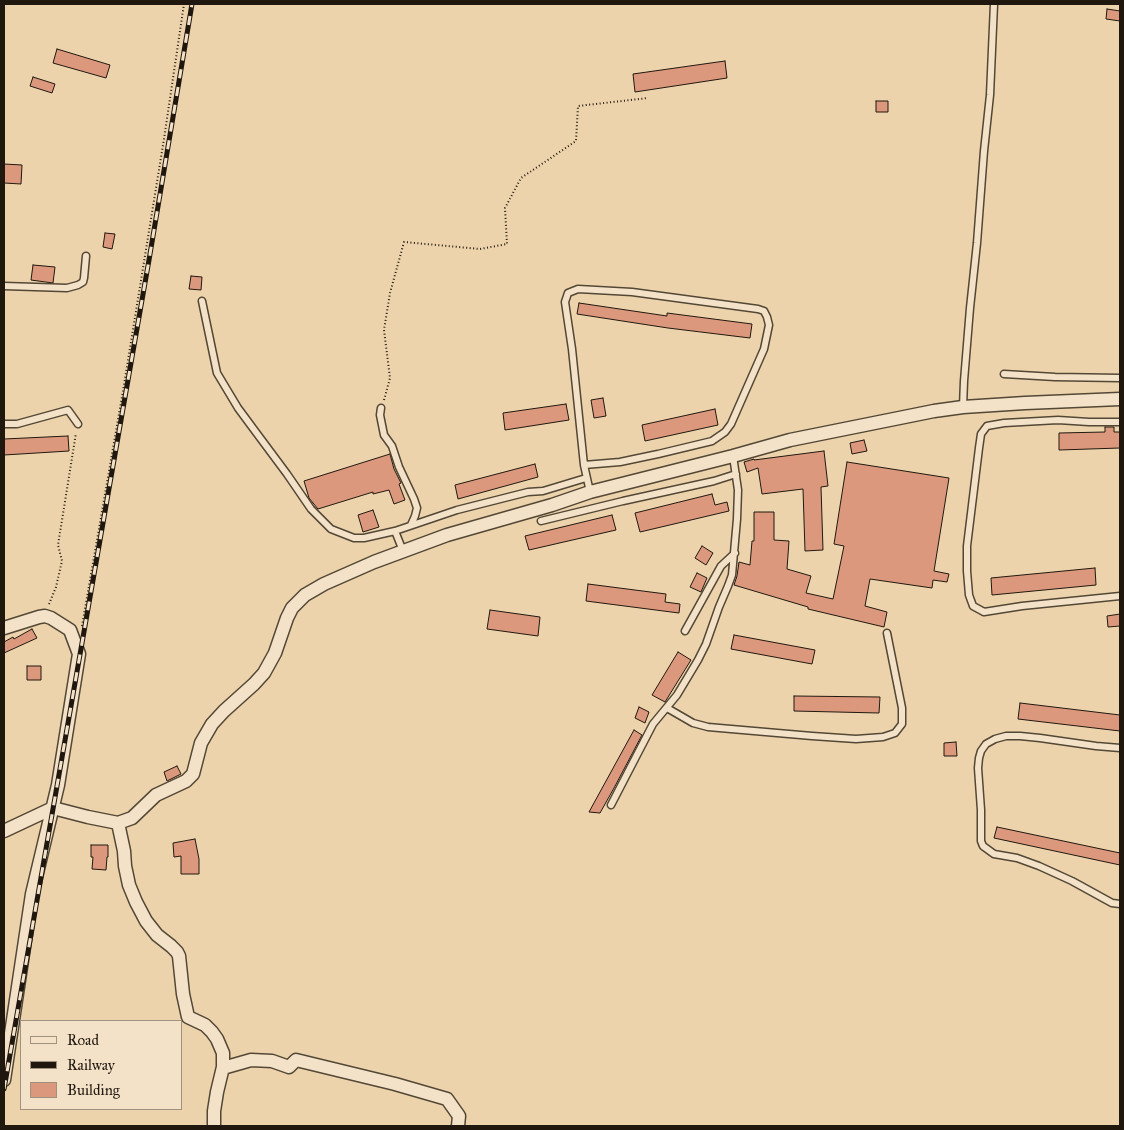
<!DOCTYPE html>
<style>
body{margin:0}
#map{position:relative;width:1124px;height:1130px;overflow:hidden;background:#ecd3ab;font-family:"IM FELL Great Primer",serif}
canvas{display:block}
.frame{position:absolute;inset:0;border:5px solid #20180f;pointer-events:none}
.legend{position:absolute;left:20px;top:1020px;width:162px;height:90px;box-sizing:border-box;background:#f3e2c8;border:1px solid #9f917e;margin:0;padding:6px 9px;list-style:none;font-size:15px;color:#20180f}
.legend li{display:flex;align-items:center;gap:10px;height:25px}
.legend b{width:25px;border:1px solid #9f917e}
</style>
<div id="map">
<canvas width="1124" height="1130"></canvas>
<div class="frame"></div>
<ul class="legend">
<li><b style="height:6px;background:#f3e2c8"></b>Road</li>
<li><b style="height:6px;background:#20180f"></b>Railway</li>
<li><b style="height:14px;background:#db987d"></b>Building</li>
</ul>
</div>
<script>
const g = document.querySelector('canvas').getContext('2d');
g.lineJoin = 'round';
function paint(path, color) {
  g.fillStyle = color;
  g.fill(path, 'evenodd');
}
function shape(rows) {
  const path = new Path2D();
  for (const r of rows) {
    path.moveTo(r[0], r[1]);
    for (let i = 2; i < r.length; i += 2) path.lineTo(r[i], r[i + 1]);
  }
  return path;
}
function stroke(path, color, width, dash) {
  g.strokeStyle = color;
  g.lineWidth = width;
  g.lineCap = dash ? 'butt' : 'round';
  g.setLineDash(dash || []);
  g.stroke(path);
}
const building = shape([
 [1107,9,1120,11,1120,21,1106,19,1107,9],
 [57,49,110,65,106,78,53,63,57,49],
 [725,61,727,78,635,92,633,74,725,61],
 [33,77,55,84,52,93,30,86,33,77],
 [876,101,888,101,888,112,876,112,876,101],
 [4,164,22,165,21,184,4,183,4,164],
 [105,233,115,234,112,249,103,247,105,233],
 [33,265,55,267,53,283,31,280,33,265],
 [191,276,202,277,201,290,189,289,191,276],
 [579,303,667,316,667,313,752,324,750,338,668,328,577,314,579,303],
 [603,398,606,416,594,418,591,400,603,398],
 [566,404,569,420,505,430,503,413,566,404],
 [715,409,718,425,645,441,642,425,715,409],
 [1105,427,1114,427,1114,432,1120,432,1120,448,1059,450,1059,433,1105,432,1105,427],
 [68,436,69,451,4,455,4,439,68,436],
 [864,440,867,451,852,454,850,443,864,440],
 [824,451,828,486,821,487,823,550,805,551,803,489,762,494,758,468,747,472,744,462,754,459,754,460,824,451],
 [390,454,394,469,401,483,399,484,405,500,394,504,389,490,373,494,373,492,318,509,309,498,304,481,390,454],
 [847,462,949,478,934,571,949,574,947,582,933,580,932,588,870,579,865,606,887,612,884,627,808,609,808,607,734,585,737,576,739,562,750,565,752,541,754,541,754,512,774,512,774,540,789,541,787,569,811,576,806,593,833,599,844,546,834,544,847,462],
 [535,464,538,477,458,499,455,485,535,464],
 [712,494,715,505,727,502,729,511,640,532,635,513,712,494],
 [373,510,379,527,363,532,358,515,373,510],
 [612,515,616,530,529,550,525,536,612,515],
 [702,546,713,553,706,565,695,558,702,546],
 [1095,568,1096,585,992,595,991,578,1095,568],
 [697,573,707,578,701,592,690,587,697,573],
 [588,584,666,594,665,602,680,604,679,613,586,601,588,584],
 [490,610,540,617,538,636,487,629,490,610],
 [1120,614,1120,626,1108,627,1107,616,1120,614],
 [32,629,37,638,4,653,4,642,13,637,14,639,32,629],
 [734,635,815,650,812,664,731,649,734,635],
 [678,652,691,660,665,702,652,695,678,652],
 [27,666,41,666,41,680,27,680,27,666],
 [794,696,880,697,879,713,794,711,794,696],
 [1020,703,1120,715,1120,731,1018,719,1020,703],
 [639,707,649,712,645,723,635,718,639,707],
 [634,730,642,735,614,788,600,813,589,812,634,730],
 [956,742,957,756,944,756,944,743,956,742],
 [177,766,181,774,167,781,164,772,177,766],
 [997,827,1120,853,1120,865,994,838,997,827],
 [195,839,199,859,199,874,181,874,181,856,174,857,173,843,195,839],
 [91,845,108,845,108,857,107,857,106,870,92,869,93,857,91,857,91,845]
]);
const path = shape([
 [384,400,390,378,384,330,390,293,404,242,480,249,507,244,505,208,521,178,576,141,578,106,648,98],
 [49,604,56,587,62,561,58,545,76,433],
 [82,626,123,391,164,139,184,4]
]);
const service = shape([
 [4,286,67,288,78,285,83,282,84,278,86,256],
 [202,301,217,373,238,408,255,431,287,474,311,509,331,529,354,538,364,538,395,531,403,551],
 [1004,374,1055,377,1120,378],
 [963,407,964,381,970,308,977,243,984,151,990,95,994,4],
 [381,408,380,415,384,435,392,446,399,467,414,499,417,508,415,516,411,525],
 [1120,422,1089,422,1058,420,1004,423,987,426,981,434,979,448,967,546,967,571,969,595,973,606,984,612,1022,606,1120,596],
 [4,424,17,424,68,410,78,424],
 [584,465,620,462,658,454,712,441,725,432,731,424,764,349,769,325,767,317,764,311,758,309,632,292,578,289,568,293,565,302,572,349,584,465,590,492],
 [541,521,623,501,714,481,736,474],
 [395,531,457,510,528,492,543,491,586,478],
 [685,631,721,566,735,553],
 [667,708,693,723,708,727,812,736,856,739,883,737,895,733,902,724,902,708,887,633],
 [1120,748,1096,746,1040,738,1020,736,1006,736,995,739,986,744,981,751,979,758,978,768,981,810,981,841,983,846,994,854,1017,858,1039,866,1072,881,1112,903,1120,904],
 [611,805,653,724,677,695,698,660,706,644,719,607,728,586,732,575,737,519,738,490,733,456]
]);
const minor = shape([
 [4,628,39,617,45,616,51,618,70,630,79,654,58,785,32,894,4,1080],
 [118,823,124,851,125,866,129,885,136,902,146,921,157,935,171,946,177,952,179,956,183,994,188,1017,205,1025,212,1032,217,1039,223,1053,223,1067,217,1092,214,1111,214,1126],
 [4,831,53,808,88,817,118,823,132,818,156,795,186,781,193,774,201,743,212,724,224,711,254,684,264,673,275,653,287,618,292,608,305,595,324,584,374,562,447,535,552,505,590,492,733,456,790,440,934,411,963,407,1025,403,1120,399],
 [223,1068,251,1060,272,1061,289,1067,296,1060,395,1084,447,1099,459,1116,458,1126]
]);
const rail = shape([
 [4,1089,149,260,192,4]
]);
paint(building, '#db987d');
stroke(building, '#20180f', 1);
stroke(service, '#534736', 9);
stroke(minor, '#534736', 15);
stroke(path, '#20180f', 2, [1, 2.5]);
stroke(service, '#f3e2c8', 6);
stroke(minor, '#f3e2c8', 12);
stroke(rail, '#20180f', 5);
stroke(rail, '#f3e2c8', 3, [9]);
</script>
